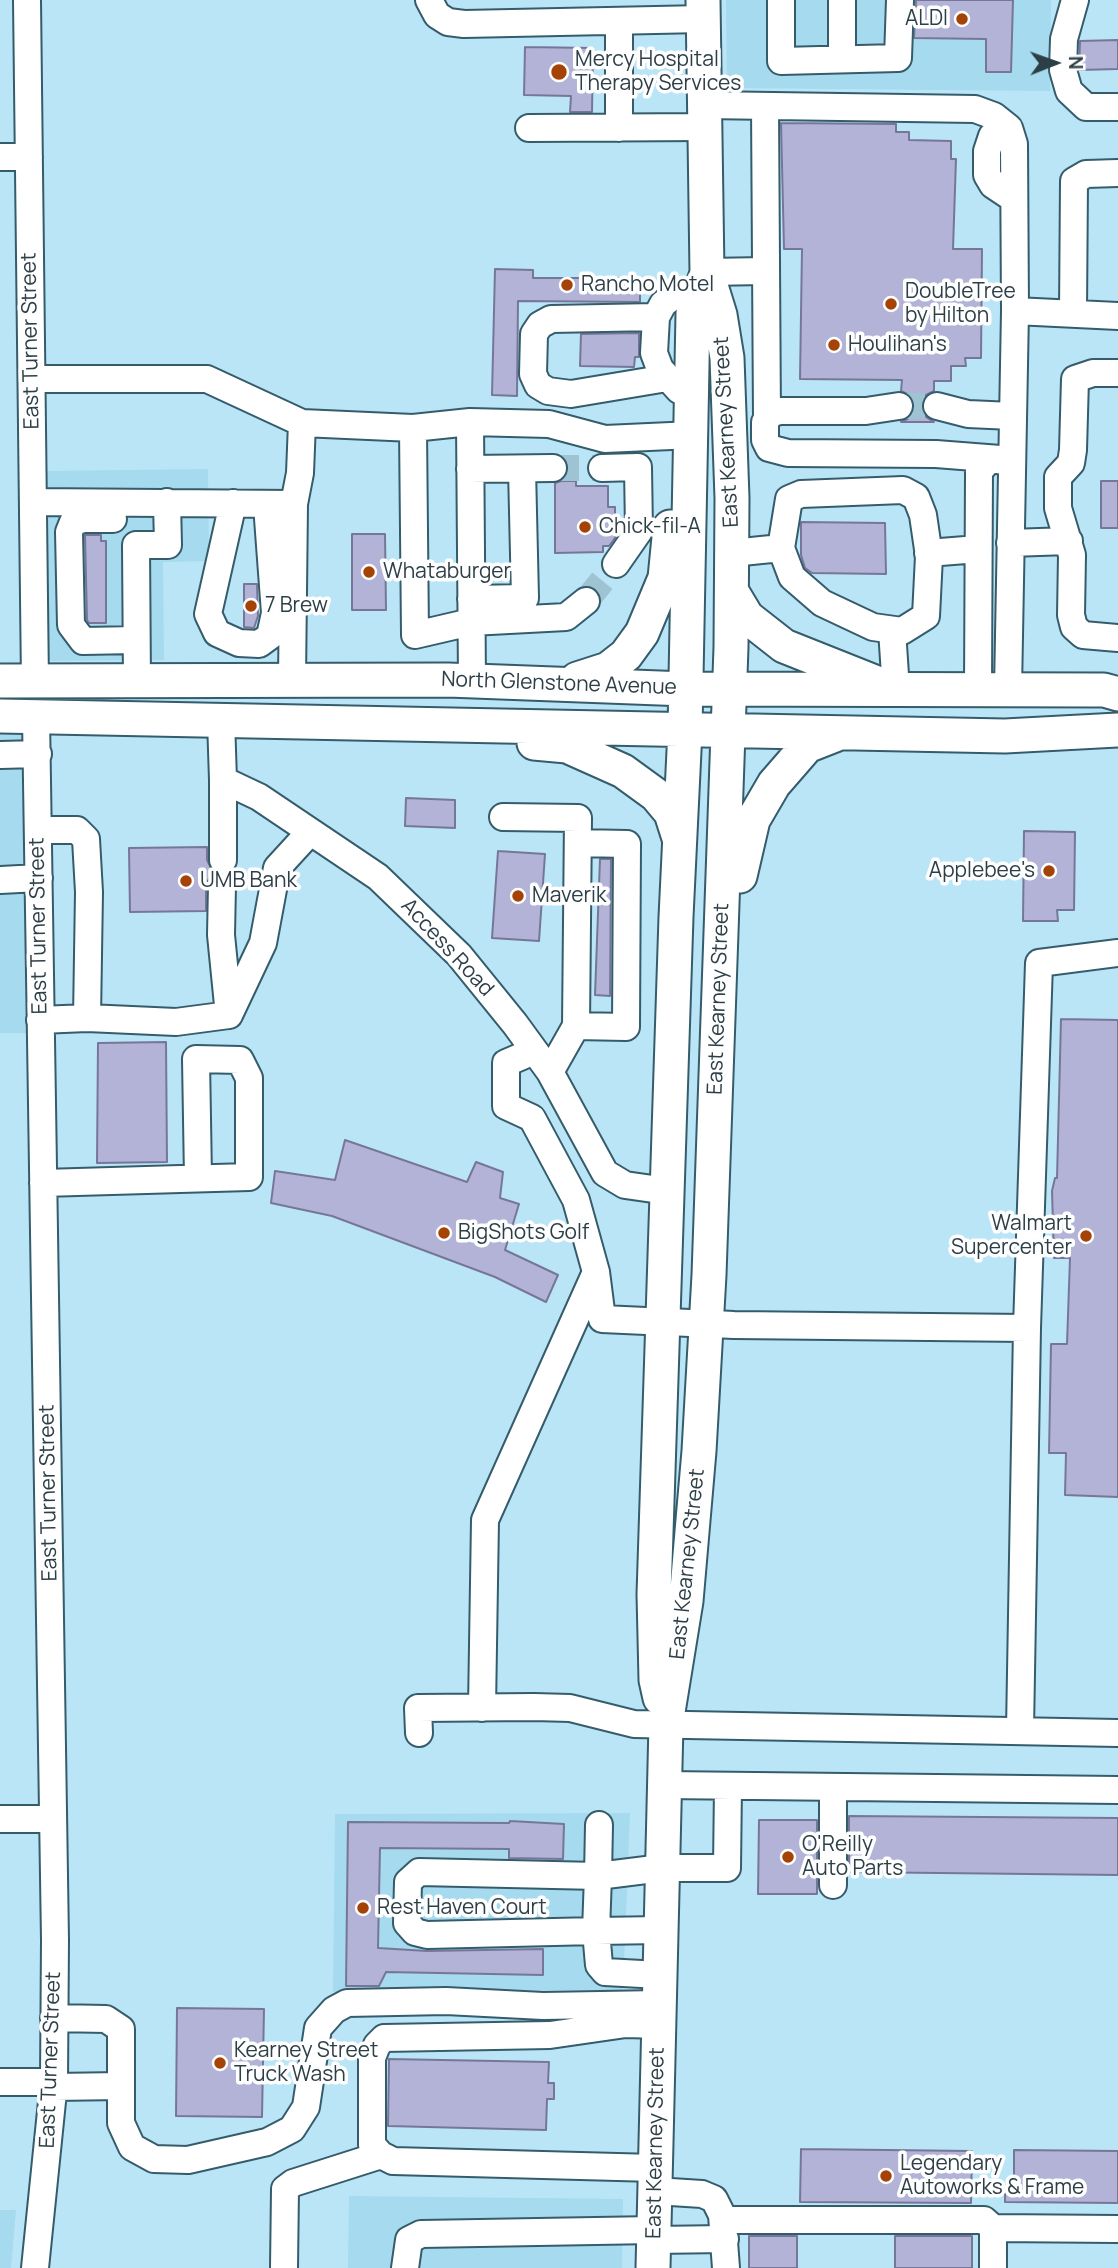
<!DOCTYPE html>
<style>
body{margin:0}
#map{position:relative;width:1118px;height:2268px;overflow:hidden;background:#bae5f7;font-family:Manrope,sans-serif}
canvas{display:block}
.north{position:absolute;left:1020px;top:28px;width:70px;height:70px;-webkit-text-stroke:5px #fefefe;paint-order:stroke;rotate:89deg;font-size:19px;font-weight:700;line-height:28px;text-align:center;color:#2d3f46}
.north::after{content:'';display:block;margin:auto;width:24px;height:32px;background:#2d3f46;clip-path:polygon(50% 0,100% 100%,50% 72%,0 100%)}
</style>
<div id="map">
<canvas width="1118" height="2268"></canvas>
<div class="north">N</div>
</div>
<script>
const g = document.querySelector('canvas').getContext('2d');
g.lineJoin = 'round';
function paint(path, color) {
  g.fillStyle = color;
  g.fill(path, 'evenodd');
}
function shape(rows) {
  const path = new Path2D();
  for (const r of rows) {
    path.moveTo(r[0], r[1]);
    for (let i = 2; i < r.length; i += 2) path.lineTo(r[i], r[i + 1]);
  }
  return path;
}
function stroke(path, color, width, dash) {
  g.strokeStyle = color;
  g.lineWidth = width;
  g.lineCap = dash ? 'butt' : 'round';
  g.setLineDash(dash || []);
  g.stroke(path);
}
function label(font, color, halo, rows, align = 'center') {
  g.font = font + ' Manrope,sans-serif';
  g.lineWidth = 7;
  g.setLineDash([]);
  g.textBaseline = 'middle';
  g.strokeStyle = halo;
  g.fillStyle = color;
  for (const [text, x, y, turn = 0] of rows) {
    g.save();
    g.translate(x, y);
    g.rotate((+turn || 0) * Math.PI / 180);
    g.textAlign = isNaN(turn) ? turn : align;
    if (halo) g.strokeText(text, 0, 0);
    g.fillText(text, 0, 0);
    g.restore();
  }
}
const built = shape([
 [726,0,1051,0,1050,91,727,88],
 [208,469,209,561,163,562,164,660,52,661,47,658,45,471],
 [0,726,17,729,23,736,32,1033,0,1033],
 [630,1813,623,1990,333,1992,335,1814],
 [349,2196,623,2199,622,2268,348,2268],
 [0,2210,16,2210,11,2268,0,2268]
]);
const building = shape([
 [916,0,1013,0,1011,72,986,72,986,39,914,38,916,0],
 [1118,40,1118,69,1079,70,1080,41,1118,40],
 [525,47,593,48,592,112,570,112,571,96,524,95,525,47],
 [781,123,896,124,896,132,909,132,909,140,951,141,951,159,956,159,953,249,982,249,981,358,965,358,966,366,951,366,951,381,934,381,934,391,926,395,922,403,926,417,934,422,901,422,909,418,915,404,911,396,901,391,902,380,800,379,802,249,784,249,781,123],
 [495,269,533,270,533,278,640,278,640,302,518,301,517,396,492,395,495,269],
 [639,333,639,357,635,357,634,367,580,366,581,334,639,333],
 [561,481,576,481,576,486,608,486,608,507,615,507,615,538,609,546,603,546,603,552,555,553,555,483,561,481],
 [1101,481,1118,481,1118,528,1101,528,1101,481],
 [801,522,885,523,886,574,812,573,805,568,801,555,801,522],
 [352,534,385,534,386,610,352,610,352,534],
 [85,535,101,535,101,541,106,541,106,623,89,623,87,620,85,535],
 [244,584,257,584,258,616,254,628,244,627,244,584],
 [406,798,455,800,455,828,405,826,406,798],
 [1024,831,1075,832,1074,910,1057,910,1058,921,1023,921,1024,831],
 [207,847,207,860,213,872,206,884,206,911,130,912,129,848,207,847],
 [498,851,545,854,539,941,492,938,498,851],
 [600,859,611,859,610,996,595,995,600,859],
 [1061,1019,1118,1020,1118,1497,1065,1495,1066,1453,1049,1453,1051,1344,1067,1344,1070,1258,1054,1258,1052,1191,1055,1178,1057,1178,1061,1019],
 [166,1042,167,1162,97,1163,98,1043,166,1042],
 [345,1140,467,1182,476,1162,503,1172,500,1198,519,1204,505,1250,558,1275,546,1302,495,1277,332,1216,271,1203,275,1171,335,1180,345,1140],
 [849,1816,1118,1818,1118,1875,849,1872,849,1816],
 [759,1820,817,1820,817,1894,758,1894,759,1820],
 [510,1821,564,1824,563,1859,509,1858,509,1849,380,1848,378,1948,427,1951,543,1949,543,1975,386,1972,379,1986,346,1986,348,1822,509,1823,510,1821],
 [177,2008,264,2009,262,2117,176,2116,177,2008],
 [389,2059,549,2062,548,2083,554,2083,554,2099,547,2099,546,2130,388,2126,389,2059],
 [801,2149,972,2151,971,2203,800,2202,801,2149],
 [1014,2150,1118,2151,1118,2203,1005,2202,1005,2188,1014,2188,1014,2150],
 [749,2236,797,2236,797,2268,749,2268,749,2236],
 [895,2236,972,2236,972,2268,895,2268,895,2236]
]);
const minorTunnel = shape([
 [899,406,937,406],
 [553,468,602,468],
 [586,601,616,564]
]);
const minor = shape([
 [27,0,35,682],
 [429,0,437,15,448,22,464,24,703,19],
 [781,0,781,61,898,58,900,0],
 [842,0,842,59],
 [1075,0,1064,39,1063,70,1069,91,1086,107,1118,107],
 [619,21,619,128],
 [705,105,975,109,994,116,1009,128,1014,144,1015,311,1008,690],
 [765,106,767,419],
 [1004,124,992,136,987,151,987,175,993,185,1014,199],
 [529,128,705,127],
 [0,157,29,157],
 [707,272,765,271],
 [1015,311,1118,316],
 [1073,312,1074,181,1086,174,1118,173],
 [656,317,551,319,540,325,534,334,533,374,538,385,548,391,571,394,667,378],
 [1118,373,1093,373,1075,379,1073,450,1071,463,1058,477,1058,508,1072,555,1071,615,1074,627,1083,635,1118,638],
 [32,379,207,379,302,423,413,428,470,422,549,424,605,439,693,435],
 [679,390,660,369,654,353,656,317,663,304,672,297,701,290],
 [899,406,866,411,780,411,771,413,765,422,765,440,769,448,788,453,936,454,1000,459],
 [937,406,968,414,1012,416],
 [470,422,472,681],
 [413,428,415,635,471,622,566,617,586,601],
 [602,468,638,467,639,531,616,564],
 [470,469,553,468],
 [33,502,294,504,292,679],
 [233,503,208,614,217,633,239,643,259,644,270,636,275,613,267,505],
 [294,504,300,473,302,423],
 [113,519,84,519,73,522,69,532,71,625,83,641,136,640],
 [1010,543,1069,541],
 [732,553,781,548,792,577,822,603,873,627,902,631,926,616,929,556,923,515,916,497,903,490,801,494,789,499,781,548],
 [928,553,978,549],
 [471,599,525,598,522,469],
 [892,630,896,690],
 [137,682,136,545,168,545,167,502],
 [978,690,979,471,990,459,1003,461],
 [221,720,223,780,259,797,378,877,459,955,515,1024,550,1072,605,1173,625,1185,667,1191],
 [0,755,38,754],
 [223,780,223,860],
 [503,817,578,818,576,1026,550,1072],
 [38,830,77,830,86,839,89,892,87,1018,40,1020],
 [0,880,39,878],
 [222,885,221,935,229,1015],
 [87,1018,176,1022,229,1015,263,943,277,868,310,832],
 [576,1026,626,1027,627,844,578,843],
 [534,1051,506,1063,506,1106,532,1118,576,1200,596,1272,602,1319,734,1325,1027,1328],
 [43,1183,249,1177,249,1078,240,1060,196,1059,198,1178],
 [482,1708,485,1520,596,1272],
 [1020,1730,1027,1328,1039,963,1118,953],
 [419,1733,418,1708,534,1707,570,1708,634,1724,1118,1733],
 [664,1785,1118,1790],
 [0,1819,52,1819],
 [599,1825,598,1876,419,1872,408,1882,407,1923,415,1932,427,1935,596,1931,599,1965,605,1972,660,1975],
 [833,1885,833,1787],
 [661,1930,596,1931,598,1876,662,1868,727,1868,728,1786],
 [54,2018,106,2019,121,2029,121,2123,132,2147,154,2159,188,2160,267,2142,292,2129,306,2107,318,2028,334,2010,347,2003,446,2001,543,2006,659,2004],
 [0,2082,54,2082],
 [54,2087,121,2086],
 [655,2168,393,2161,381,2155,372,2145,372,2058,377,2045,384,2038,550,2035,626,2024,659,2025],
 [655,2191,702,2194,714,2199,722,2215,726,2268],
 [723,2220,984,2220,993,2228,993,2268],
 [993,2228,1118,2229],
 [654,2240,725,2239],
 [35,2268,54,2082,55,1939,36,717],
 [284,2268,285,2189,293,2183,381,2155],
 [405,2268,409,2240,421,2234,654,2230]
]);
const major = shape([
 [732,592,747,617,784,646,877,683],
 [577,679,608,669,626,655,642,633,665,578,670,527],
 [0,681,448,680,686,689,1104,690,1118,694],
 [0,716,1005,736,1118,730],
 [534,743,567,746,623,771,656,795,671,813,679,838],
 [740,876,753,820,774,784,807,746,835,735],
 [660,1698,656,1680,654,1594,676,917,685,730,693,313,707,273],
 [653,2268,666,1724,686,1601,699,1451,709,1275,731,647,732,498,727,358,720,315,707,273,703,0]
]);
const markers = [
 [962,19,7,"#a54307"],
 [559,72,9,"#a54307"],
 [567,285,7,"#a54307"],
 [891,304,7,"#a54307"],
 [834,345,7,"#a54307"],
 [585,527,7,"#a54307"],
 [369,572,7,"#a54307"],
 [251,606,7,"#a54307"],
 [1049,871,7,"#a54307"],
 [186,881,7,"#a54307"],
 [518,896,7,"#a54307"],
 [444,1233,7,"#a54307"],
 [1086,1236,7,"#a54307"],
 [788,1857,7,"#a54307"],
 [363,1908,7,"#a54307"],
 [220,2063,7,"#a54307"],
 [886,2176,7,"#a54307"]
];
const poiNames = [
 ["ALDI",948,19,"right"],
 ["Mercy Hospital",575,60],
 ["Therapy Services",575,84],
 ["Rancho Motel",581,285],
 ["DoubleTree",905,292],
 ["by Hilton",905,316],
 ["Houlihan's",848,345],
 ["Chick-fil-A",599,527],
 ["Whataburger",383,572],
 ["7 Brew",265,606],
 ["Applebee's",1035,871,"right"],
 ["UMB Bank",200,881],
 ["Maverik",532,896],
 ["Walmart",1072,1224,"right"],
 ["Supercenter",1072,1248,"right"],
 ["BigShots Golf",458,1233],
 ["O'Reilly",802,1845],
 ["Auto Parts",802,1869],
 ["Rest Haven Court",377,1908],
 ["Kearney Street",234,2051],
 ["Truck Wash",234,2075],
 ["Legendary",900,2164],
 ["Autoworks & Frame",900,2188]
];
const streetNames = [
 ["East Turner Street",31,341,-91],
 ["East Kearney Street",727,432,-93],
 ["North Glenstone Avenue",559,684,2],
 ["East Turner Street",39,926,-91],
 ["Access Road",447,948,47],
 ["East Kearney Street",719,999,-88],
 ["East Turner Street",49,1493,-91],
 ["East Kearney Street",688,1564,-84],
 ["East Turner Street",51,2060,-88],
 ["East Kearney Street",656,2143,-89]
];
paint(built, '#a6daee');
paint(building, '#b2b3d6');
stroke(building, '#767798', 2);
stroke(minorTunnel, '#9ec4d4', 26, [26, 13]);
stroke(minor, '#355c6b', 30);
stroke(major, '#355c6b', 37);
stroke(minor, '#fff', 26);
stroke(major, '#fff', 33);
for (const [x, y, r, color] of markers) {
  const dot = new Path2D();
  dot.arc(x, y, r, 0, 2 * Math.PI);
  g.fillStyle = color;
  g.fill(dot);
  stroke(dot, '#fefefe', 2.5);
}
label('21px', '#2d3f46', '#fefefe', poiNames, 'left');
label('21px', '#2d3f46', '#fefefe', streetNames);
</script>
